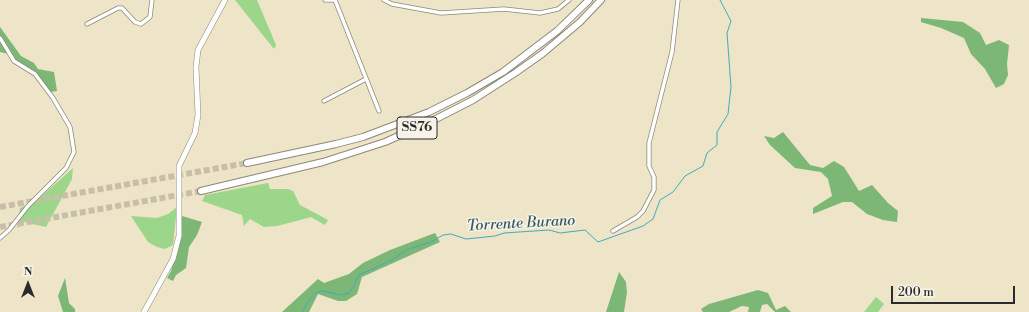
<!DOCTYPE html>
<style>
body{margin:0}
#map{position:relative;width:1029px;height:312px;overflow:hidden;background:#eee4c7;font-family:"Libre Bodoni",serif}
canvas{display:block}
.north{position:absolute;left:8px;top:264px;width:40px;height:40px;-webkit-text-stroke:3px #f7f3e8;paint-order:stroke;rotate:0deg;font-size:11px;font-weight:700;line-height:16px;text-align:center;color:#2b2b2b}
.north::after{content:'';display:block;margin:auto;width:14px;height:18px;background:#2b2b2b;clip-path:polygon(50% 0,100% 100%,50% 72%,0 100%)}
.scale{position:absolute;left:891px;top:286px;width:124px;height:18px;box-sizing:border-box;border:2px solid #2b2b2b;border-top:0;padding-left:5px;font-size:12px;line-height:14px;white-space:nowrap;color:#2b2b2b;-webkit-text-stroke:3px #f7f3e8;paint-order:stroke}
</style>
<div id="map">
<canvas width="1029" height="312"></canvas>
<div class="north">N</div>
<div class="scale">200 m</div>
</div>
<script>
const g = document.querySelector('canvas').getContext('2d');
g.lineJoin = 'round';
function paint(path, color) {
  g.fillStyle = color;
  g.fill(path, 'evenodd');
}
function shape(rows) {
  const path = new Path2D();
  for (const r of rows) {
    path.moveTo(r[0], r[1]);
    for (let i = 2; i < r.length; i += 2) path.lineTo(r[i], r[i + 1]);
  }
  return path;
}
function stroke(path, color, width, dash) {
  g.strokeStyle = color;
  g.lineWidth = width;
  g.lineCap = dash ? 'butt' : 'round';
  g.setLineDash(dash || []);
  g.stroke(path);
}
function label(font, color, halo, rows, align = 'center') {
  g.font = font + ' "Libre Bodoni",serif';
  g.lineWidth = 3;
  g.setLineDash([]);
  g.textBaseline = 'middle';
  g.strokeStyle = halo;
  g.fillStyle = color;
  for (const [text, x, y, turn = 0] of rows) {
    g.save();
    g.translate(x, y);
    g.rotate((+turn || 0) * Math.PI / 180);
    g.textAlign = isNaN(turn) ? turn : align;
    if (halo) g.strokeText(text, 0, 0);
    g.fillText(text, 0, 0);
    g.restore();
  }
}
const green = shape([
 [235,0,257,0,276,45,274,49],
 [73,168,72,179,46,227,24,222,17,228,20,208,35,202],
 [268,183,270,189,288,189,293,191,300,205,328,220,325,225,311,217,277,226,264,227,250,219,244,226,242,215,202,201,205,195],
 [177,207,173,245,165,249,157,247,148,242,131,216,157,218,168,214],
 [876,297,884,304,878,312,864,312]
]);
const forest = shape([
 [921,18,963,22,980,33,986,45,999,40,1009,45,1007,64,1008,75,1004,84,996,88,985,69,971,54,964,38,941,28,921,22],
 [0,27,21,56,34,63,38,69,54,72,57,91,50,92,40,79,21,65,9,54,0,52],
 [783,132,810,165,823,168,834,161,844,167,859,191,872,185,888,203,898,211,897,222,883,220,867,214,852,202,843,202,813,214,813,208,832,196,828,179,821,172,795,168,770,145,764,136,774,138],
 [182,216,202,222,197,235,189,247,186,268,176,275,173,281,167,278,171,271,181,236],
 [435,233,440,242,362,277,357,294,346,301,338,301,318,294,309,312,282,312,318,279,324,283,349,274,363,263,390,250],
 [619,272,626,282,627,292,624,312,606,312],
 [65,278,69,303,75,309,75,312,63,312,58,296],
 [758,290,768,293,776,310,785,306,791,312,775,312,767,304,762,305,760,312,748,312,749,307,742,306,729,312,703,312,701,309,709,304]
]);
const stream = shape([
 [302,312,310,299,317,292,324,291,340,295,349,293,354,286,359,275,392,260,406,250,431,242,443,235,451,234,466,239,495,236,504,233,549,230,560,233,585,230,598,242,643,226,653,219,660,200,673,192,685,176,703,166,707,153,717,145,717,132,728,114,731,87,727,33,731,21,720,0]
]);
const trunkTunnel = shape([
 [0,207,247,163],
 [0,227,201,191]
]);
const minor = shape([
 [325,0,335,0],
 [335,0,379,111],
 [384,0,392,4,441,13,504,9,540,13,558,9,569,0],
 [87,24,118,8,122,8,135,22,141,24,150,17,152,0],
 [0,38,14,61,35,74,53,98,70,127,74,152,66,168,28,206,9,230,0,238],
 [324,101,366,79],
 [613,231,637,217,643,211,654,190,654,177,649,166,649,143,672,52,678,0]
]);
const secondary = shape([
 [144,312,173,259,179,236,179,166,195,133,198,115,196,67,198,50,225,0]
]);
const trunk = shape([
 [247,163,336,144,363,137,429,112,467,93,503,72,557,31,589,0],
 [201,191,323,162,385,142,430,122,473,100,515,73,542,54,580,22,601,0]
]);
const shields = [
 [417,128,40]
];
const shieldNames = [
 ["SS76",417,128]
];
const waterNames = [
 ["Torrente Burano",521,224,-3]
];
paint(green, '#9bd68a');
paint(forest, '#7cb776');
stroke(stream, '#41abc0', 1);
stroke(trunkTunnel, '#c7bfa8', 6, [6, 3]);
stroke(minor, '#8c8879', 5);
stroke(secondary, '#8c8879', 6);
stroke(trunk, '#8c8879', 8);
stroke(minor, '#fff', 3.5);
stroke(secondary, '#fff', 5);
stroke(trunk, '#fff', 6);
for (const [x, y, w] of shields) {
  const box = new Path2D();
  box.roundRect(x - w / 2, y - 11, w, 22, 3);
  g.fillStyle = '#f7f3e8';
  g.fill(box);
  stroke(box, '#2b2b2b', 1);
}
label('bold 13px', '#2b2b2b', null, shieldNames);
label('italic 15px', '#33585f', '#f7f3e8', waterNames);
</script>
